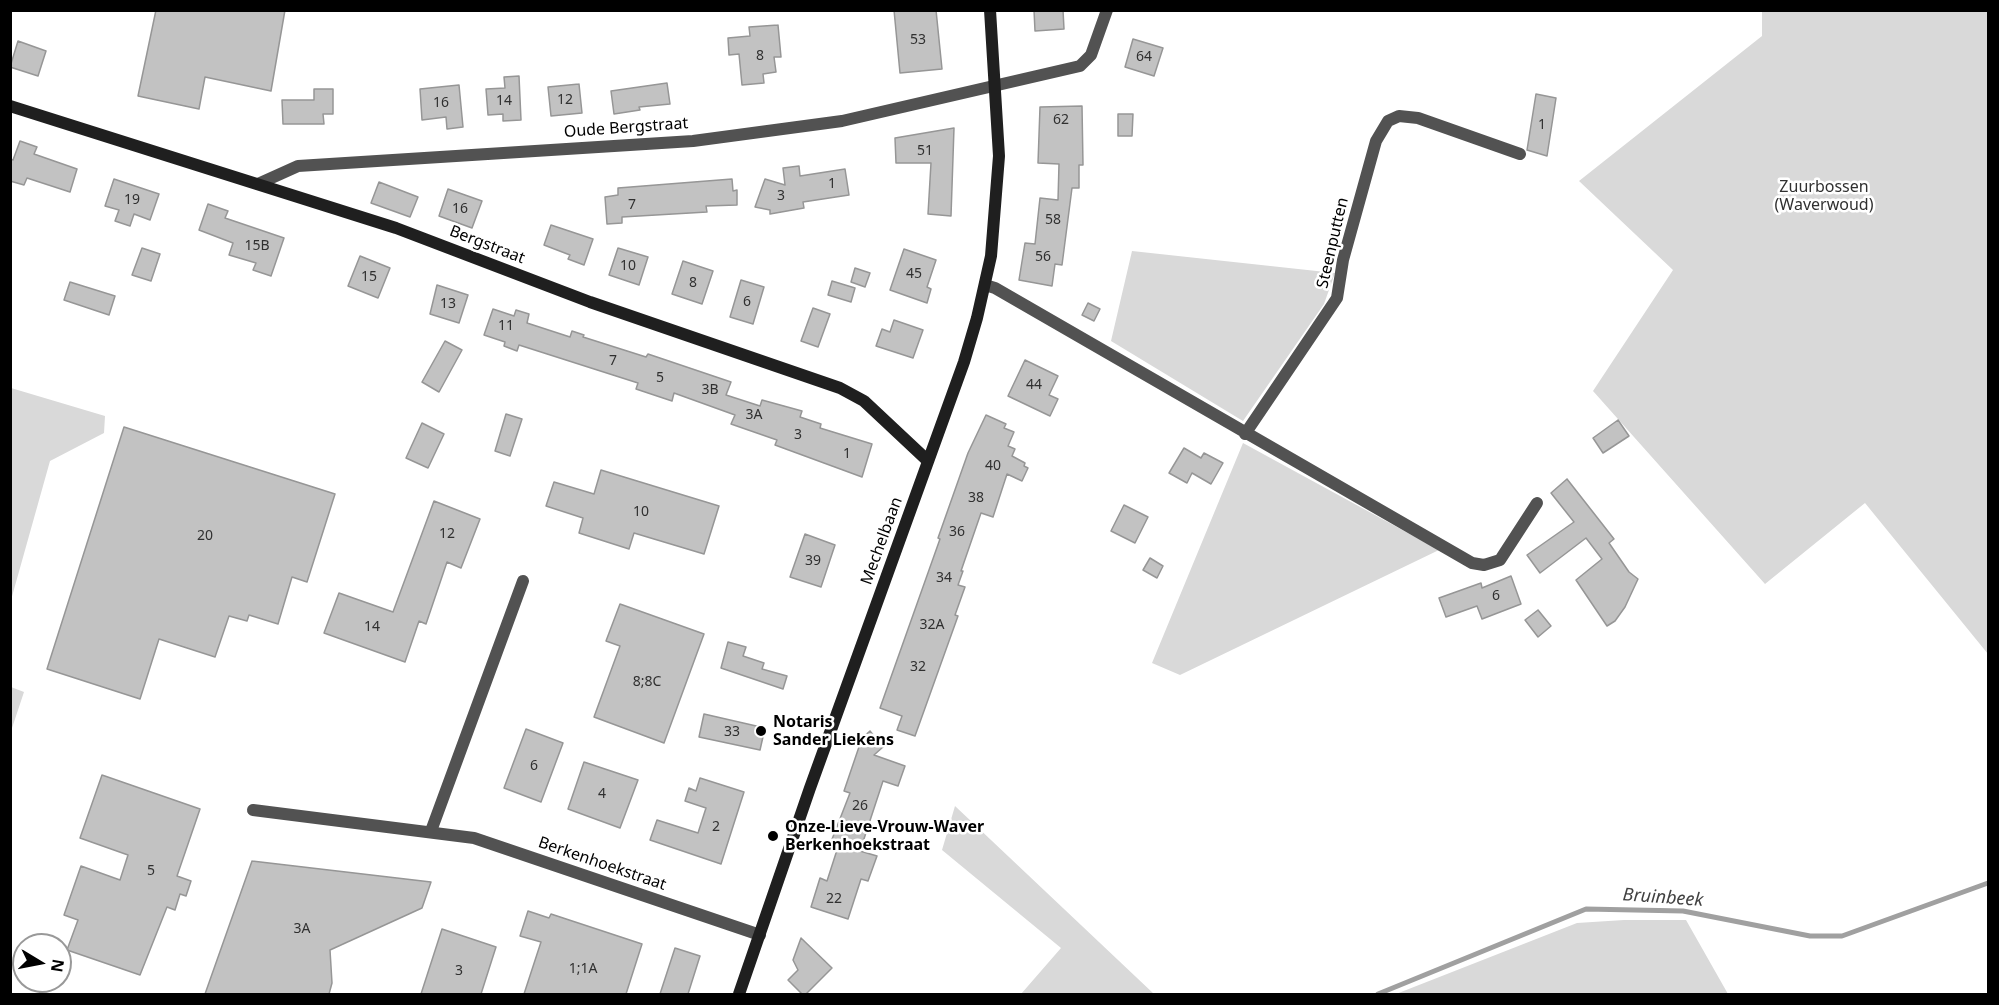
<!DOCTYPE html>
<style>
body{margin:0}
#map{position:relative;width:1999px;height:1005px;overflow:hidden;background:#fff;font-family:"Noto Sans",sans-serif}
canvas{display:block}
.frame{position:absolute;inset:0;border:12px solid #000;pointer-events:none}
.north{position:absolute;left:12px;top:933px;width:60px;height:60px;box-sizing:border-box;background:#fff;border:2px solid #999;border-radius:50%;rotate:100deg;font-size:16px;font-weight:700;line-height:24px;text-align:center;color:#000}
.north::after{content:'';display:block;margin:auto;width:21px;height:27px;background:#000;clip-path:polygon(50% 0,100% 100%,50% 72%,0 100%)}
</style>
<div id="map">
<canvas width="1999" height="1005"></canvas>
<div class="frame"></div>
<div class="north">N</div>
</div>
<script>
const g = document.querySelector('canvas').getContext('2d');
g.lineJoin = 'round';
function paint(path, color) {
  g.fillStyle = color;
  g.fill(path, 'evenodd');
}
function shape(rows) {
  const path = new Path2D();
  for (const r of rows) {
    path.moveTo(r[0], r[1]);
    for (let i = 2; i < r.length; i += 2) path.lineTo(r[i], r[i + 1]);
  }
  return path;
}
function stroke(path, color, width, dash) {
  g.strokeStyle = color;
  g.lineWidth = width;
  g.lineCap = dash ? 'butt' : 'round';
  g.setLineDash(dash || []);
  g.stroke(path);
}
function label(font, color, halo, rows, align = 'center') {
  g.font = font + ' "Noto Sans",sans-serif';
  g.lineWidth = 5;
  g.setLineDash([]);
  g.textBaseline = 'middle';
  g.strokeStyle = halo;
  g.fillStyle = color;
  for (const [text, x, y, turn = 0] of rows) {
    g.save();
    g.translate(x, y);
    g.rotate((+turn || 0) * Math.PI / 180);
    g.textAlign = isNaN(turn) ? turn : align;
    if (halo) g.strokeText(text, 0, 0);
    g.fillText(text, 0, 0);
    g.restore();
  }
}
const green = shape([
 [1762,11,1988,11,1988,654,1865,503,1765,584,1593,391,1673,270,1579,181,1762,36],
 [1132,251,1335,273,1324,304,1243,421,1111,341],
 [11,388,105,416,104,433,50,461,11,600],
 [1243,443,1439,550,1180,675,1152,663],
 [11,687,24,692,12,728,10,728],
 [955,806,1154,994,1021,994,1061,948,942,850],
 [1624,920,1686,920,1728,994,1396,994,1577,923]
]);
const stream = shape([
 [1378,994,1586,909,1683,911,1810,936,1842,936,1988,883]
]);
const building = shape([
 [156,10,285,10,271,91,205,77,199,109,138,96,156,10],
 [894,10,936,10,942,69,900,73,894,10],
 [1034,10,1063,10,1064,29,1035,31,1034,10],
 [778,25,781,57,774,57,776,72,763,74,764,83,742,85,739,54,729,55,728,38,750,36,749,27,778,25],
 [1133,39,1163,48,1154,76,1125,67,1133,39],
 [18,41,46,51,38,76,10,67,18,41],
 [519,76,521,120,503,121,503,114,488,115,486,89,505,88,504,77,519,76],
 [667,83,670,104,639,107,640,110,614,114,611,91,667,83],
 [579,84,582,113,551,116,548,87,579,84],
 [459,85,463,127,447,129,446,117,422,120,420,89,459,85],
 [314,89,333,89,333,114,323,114,324,124,283,124,282,100,314,100,314,89],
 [1536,94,1556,98,1547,156,1527,150,1536,94],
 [1082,106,1083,165,1079,165,1079,188,1072,188,1062,265,1055,264,1052,286,1019,280,1025,243,1035,244,1040,198,1058,200,1059,164,1038,163,1040,107,1082,106],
 [1118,114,1133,114,1132,136,1118,136,1118,114],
 [954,128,951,216,928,214,931,163,896,163,895,138,954,128],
 [20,141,37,147,34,154,77,169,70,192,27,178,24,185,10,181,10,159,13,160,20,141],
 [799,166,800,176,845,169,849,195,803,202,804,208,770,214,770,210,755,207,765,179,785,185,783,168,799,166],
 [114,179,159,194,150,220,134,214,130,226,115,221,119,210,105,206,114,179],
 [732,179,733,191,737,190,737,205,706,206,707,212,622,217,622,223,607,224,605,197,618,195,618,188,732,179],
 [379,182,418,197,410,217,371,203,379,182],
 [448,189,482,201,472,228,439,216,448,189],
 [208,204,228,211,225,218,284,238,271,276,253,270,256,263,229,255,233,243,199,230,208,204],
 [551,225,593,239,584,265,568,259,570,255,544,245,551,225],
 [142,248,160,254,151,281,132,275,142,248],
 [618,248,648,257,639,285,609,275,618,248],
 [904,249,936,260,927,287,931,289,927,303,890,290,904,249],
 [360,256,390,268,378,298,348,286,360,256],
 [683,261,713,271,702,304,672,294,683,261],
 [855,268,870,273,865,287,851,282,855,268],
 [741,280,764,287,753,324,730,317,741,280],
 [832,281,855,288,851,302,828,295,832,281],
 [70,282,115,296,109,315,64,300,70,282],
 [437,285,468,295,459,323,430,314,437,285],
 [1088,303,1100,309,1094,321,1082,315,1088,303],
 [813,308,830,314,818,347,801,341,813,308],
 [493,309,514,316,516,310,529,314,527,323,570,337,572,331,584,335,583,337,646,357,648,354,731,382,726,395,760,406,762,400,802,411,800,417,821,424,820,428,872,444,862,477,775,445,777,440,731,424,735,415,674,393,672,401,636,389,638,383,519,345,517,351,504,346,505,342,484,335,493,309],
 [894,320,923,330,913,358,876,346,882,329,890,332,894,320],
 [445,341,462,350,439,392,422,382,445,341],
 [1025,360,1058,376,1049,395,1058,399,1050,416,1008,396,1025,360],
 [506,414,522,419,510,456,495,451,506,414],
 [986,415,1006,424,1004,428,1014,432,1008,446,1015,449,1012,456,1025,463,1024,466,1028,468,1022,481,1007,474,993,517,981,513,961,571,963,571,958,585,965,587,955,615,958,616,915,736,897,730,902,716,880,708,940,539,938,538,968,453,986,415],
 [1618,420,1629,436,1603,453,1593,438,1618,420],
 [422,423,444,434,428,468,406,458,422,423],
 [124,427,335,494,307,582,292,577,278,624,249,615,247,621,229,616,215,657,159,639,140,699,47,669,124,427],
 [1184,448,1201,458,1204,453,1223,463,1211,484,1192,473,1187,483,1169,473,1184,448],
 [601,470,719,506,704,554,634,533,629,549,579,533,583,518,546,506,554,482,594,494,601,470],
 [1567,479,1614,539,1609,543,1629,572,1638,579,1625,607,1615,621,1607,626,1576,580,1602,559,1586,538,1540,573,1527,555,1574,522,1551,493,1567,479],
 [434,501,480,519,461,568,447,562,426,624,419,621,405,662,324,633,339,593,393,612,434,501],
 [1124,505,1148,517,1135,543,1111,531,1124,505],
 [805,534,835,545,821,587,790,577,805,534],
 [1150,558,1163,566,1157,578,1143,570,1150,558],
 [1511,576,1521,604,1482,619,1477,606,1446,617,1439,598,1481,583,1482,588,1511,576],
 [620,604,704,634,664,743,594,717,620,646,606,641,620,604],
 [1538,610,1551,626,1538,637,1525,620,1538,610],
 [728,642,746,647,743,656,764,663,762,669,787,676,783,689,721,668,728,642],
 [704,714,765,728,760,750,699,737,704,714],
 [526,729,563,743,541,802,504,788,526,729],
 [870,731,883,747,874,755,905,766,898,786,883,781,860,851,877,856,868,881,861,879,848,919,811,907,820,878,827,881,837,850,829,847,850,793,844,791,862,738,870,731],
 [584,762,638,780,620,828,568,809,584,762],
 [102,775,200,809,177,876,191,881,186,896,180,894,175,910,167,907,140,975,67,950,78,920,64,915,81,866,120,880,128,855,80,838,102,775],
 [700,778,744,792,721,864,650,840,657,820,698,833,706,808,685,801,689,788,696,791,700,778],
 [252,861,431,882,422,908,330,950,332,983,329,994,205,994,252,861],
 [528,911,549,918,551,914,642,944,626,994,524,994,541,942,520,936,528,911],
 [442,929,496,947,481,994,421,994,442,929],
 [801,938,832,968,806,994,802,994,788,980,798,970,793,960,801,938],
 [675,948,700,956,688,994,660,994,675,948]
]);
const street = shape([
 [258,184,298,166,693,141,842,121,1080,66,1091,55,1107,10],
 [985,285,995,288,1472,563,1484,565,1500,560,1537,503],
 [1245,434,1337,298,1343,260,1376,141,1388,121,1399,116,1418,118,1520,154],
 [253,810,474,838,760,935],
 [431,831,523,581]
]);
const secondary = shape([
 [10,106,396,228,590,302,840,388,864,401,928,461],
 [739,994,810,788,964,362,977,318,991,256,999,156,990,10]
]);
const markers = [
 [761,731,6,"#000"],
 [773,836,6,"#000"]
];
const numberNames = [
 ["53",918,40],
 ["8",760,56],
 ["64",1144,57],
 ["12",565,100],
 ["14",504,101],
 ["16",441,103],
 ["62",1061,120],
 ["1",1542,125],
 ["51",925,151],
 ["1",832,184],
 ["3",781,196],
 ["19",132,200],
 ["7",632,205],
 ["16",460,209],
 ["58",1053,220],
 ["15B",257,246],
 ["56",1043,257],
 ["10",628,266],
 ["45",914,274],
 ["15",369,277],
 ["8",693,283],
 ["6",747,302],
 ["13",448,304],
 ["11",506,326],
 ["7",613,361],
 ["5",660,378],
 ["44",1034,385],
 ["3B",710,390],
 ["3A",754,415],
 ["3",798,435],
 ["1",847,454],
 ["40",993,466],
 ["38",976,498],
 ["10",641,512],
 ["36",957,532],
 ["12",447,534],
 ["20",205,536],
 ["39",813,561],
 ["34",944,578],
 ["6",1496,596],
 ["32A",932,625],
 ["14",372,627],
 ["32",918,667],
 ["8;8C",647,682],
 ["33",732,732],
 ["6",534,766],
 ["4",602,794],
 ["26",860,806],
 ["2",716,827],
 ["5",151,871],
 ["22",834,899],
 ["3A",302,929],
 ["1;1A",583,969],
 ["3",459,971]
];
const streetNames = [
 ["Oude Bergstraat",626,128,-4],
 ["Steenputten",1333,243,-77],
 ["Bergstraat",487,245,21],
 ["Mechelbaan",882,541,-70],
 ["Berkenhoekstraat",602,864,19]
];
const parkNames = [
 ["Zuurbossen",1824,187],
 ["(Waverwoud)",1824,205]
];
const poiNames = [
 ["Notaris",773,722],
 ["Sander Liekens",773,740],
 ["Onze-Lieve-Vrouw-Waver",785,827],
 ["Berkenhoekstraat",785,845]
];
const waterNames = [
 ["Bruinbeek",1663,898,4]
];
paint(green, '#d9d9d9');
stroke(stream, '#a0a0a0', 5);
paint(building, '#c2c2c2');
stroke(building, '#969696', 1.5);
stroke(street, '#525252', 12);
stroke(secondary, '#1f1f1f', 12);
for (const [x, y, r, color] of markers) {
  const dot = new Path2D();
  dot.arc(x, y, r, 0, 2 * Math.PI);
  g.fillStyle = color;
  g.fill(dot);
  stroke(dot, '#fff', 2);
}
label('14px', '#303030', null, numberNames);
label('16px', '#000', '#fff', streetNames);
label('16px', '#303030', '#fff', parkNames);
label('bold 16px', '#000', '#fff', poiNames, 'left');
label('italic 18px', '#414141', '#fff', waterNames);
</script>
